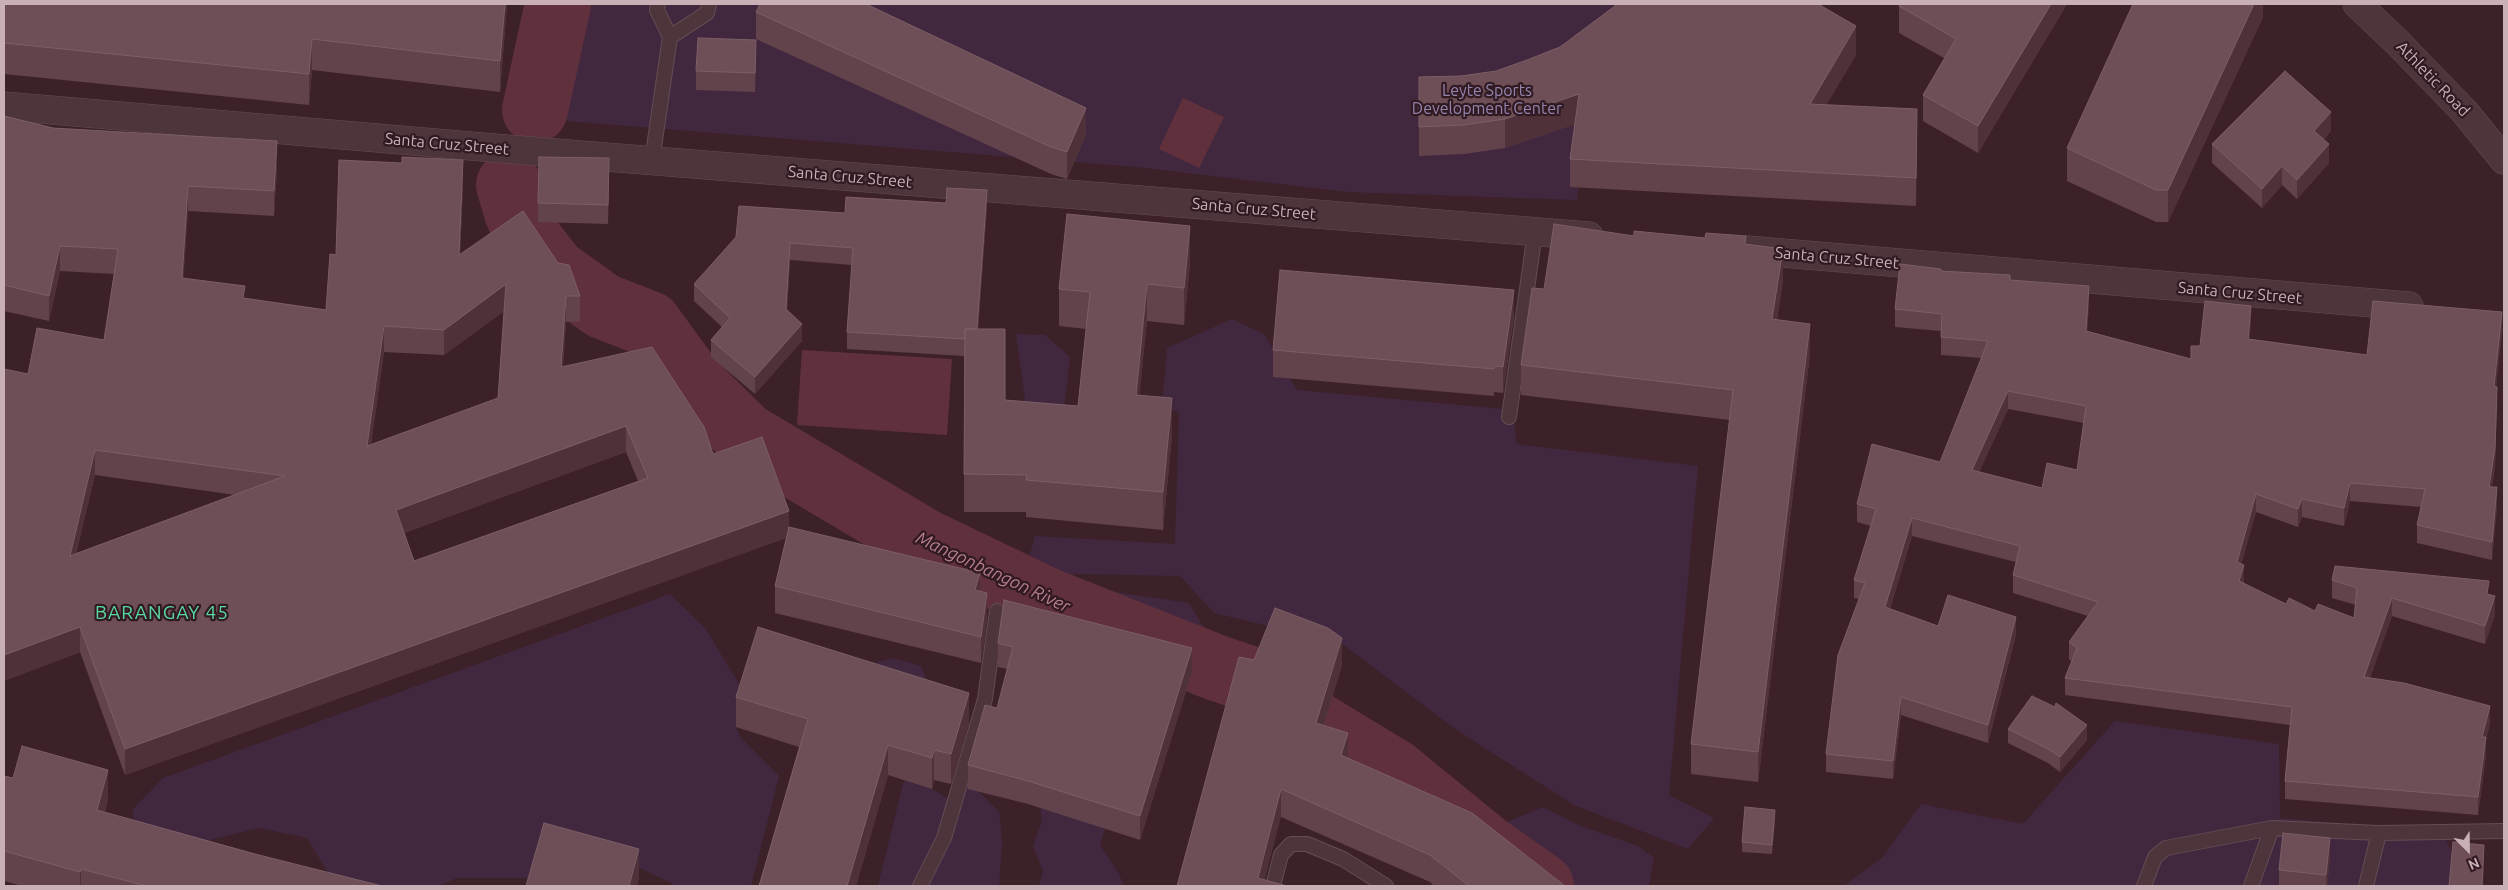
<!DOCTYPE html>
<style>
body{margin:0}
#map{position:relative;width:2508px;height:890px;overflow:hidden;background:#3c2129;font-family:Ubuntu,sans-serif}
canvas{display:block}
.frame{position:absolute;inset:0;border:5px solid #c8b0b6;pointer-events:none}
.north{position:absolute;left:2443px;top:825px;width:50px;height:50px;-webkit-text-stroke:4px #311a21;paint-order:stroke;rotate:157deg;font-size:14px;font-weight:700;line-height:20px;text-align:center;color:#c8b0b6}
.north::after{content:'';display:block;margin:auto;width:18px;height:22px;background:#c8b0b6;clip-path:polygon(50% 0,100% 100%,50% 72%,0 100%)}
</style>
<div id="map">
<canvas width="2508" height="890"></canvas>
<div class="frame"></div>
<div class="north">N</div>
</div>
<script>
const g = document.querySelector('canvas').getContext('2d');
g.lineJoin = 'round';
function paint(path, color) {
  g.fillStyle = color;
  g.fill(path, 'evenodd');
}
function shape(rows) {
  const path = new Path2D();
  for (const r of rows) {
    path.moveTo(r[0], r[1]);
    for (let i = 2; i < r.length; i += 2) path.lineTo(r[i], r[i + 1]);
  }
  return path;
}
function stroke(path, color, width, dash) {
  g.strokeStyle = color;
  g.lineWidth = width;
  g.lineCap = dash ? 'butt' : 'round';
  g.setLineDash(dash || []);
  g.stroke(path);
}
function label(font, color, halo, rows, align = 'center') {
  g.font = font + ' Ubuntu,sans-serif';
  g.lineWidth = 4.5;
  g.setLineDash([]);
  g.textBaseline = 'middle';
  g.strokeStyle = halo;
  g.fillStyle = color;
  for (const [text, x, y, turn = 0] of rows) {
    g.save();
    g.translate(x, y);
    g.rotate((+turn || 0) * Math.PI / 180);
    g.textAlign = isNaN(turn) ? turn : align;
    if (halo) g.strokeText(text, 0, 0);
    g.fillText(text, 0, 0);
    g.restore();
  }
}
const green = shape([
 [567,4,1705,4,1585,134,1577,200,1348,192,1137,167,554,120],
 [1232,319,1264,334,1297,390,1514,410,1516,444,1698,466,1669,795,1714,818,1688,849,1574,805,1455,729,1341,643,1214,613,1180,576,1035,573,1029,558,1035,536,1175,544,1179,412,1162,407,1167,348],
 [1016,334,1045,335,1070,357,1064,410,1027,414],
 [1069,585,1189,603,1221,656,1179,664,1012,649,1017,592],
 [670,594,705,628,744,692,736,727,741,738,779,776,751,886,673,886,671,883,615,856,557,878,457,878,437,886,336,886,307,838,259,828,198,843,141,839,132,810,163,778],
 [894,658,921,666,930,689,863,666],
 [2115,721,2279,744,2280,818,2443,833,2459,868,2458,886,1844,886,1882,858,1921,804,2023,824],
 [1374,729,1504,823,1543,807,1578,825,1638,846,1654,858,1649,886,1547,886,1384,785,1369,750],
 [1135,734,1100,845,1119,874,1124,886,1039,886,1043,871,1033,846,1042,821,1037,778],
 [971,778,979,792,999,812,1002,841,999,886,878,886,904,780,932,789,949,800]
]);
const water = shape([
 [1183,98,1224,117,1199,168,1159,149],
 [802,350,952,359,947,435,797,425]
]);
const river = shape([
 [535,110,558,4],
 [509,185,517,212,528,238,554,271,603,306,649,324,692,383,746,436,925,542,1048,601,1217,668,1279,689,1305,718,1394,772,1487,848,1541,886]
]);
const service = shape([
 [670,37,707,13,709,4],
 [652,161,670,37,657,10,658,4],
 [1509,417,1535,232],
 [920,886,944,838,985,699,997,611],
 [1273,886,1281,855,1291,844,1307,844,1343,859,1386,886],
 [2144,886,2155,857,2166,848,2272,828,2379,833,2504,831],
 [2251,886,2272,828],
 [2366,886,2379,833]
]);
const minor = shape([
 [4,106,494,148,1589,236],
 [1747,250,2409,306]
]);
const tertiary = shape([
 [2357,4,2397,42,2464,111,2504,160]
]);
const wall = shape([
 [4,4,507,4,500,92,312,70,309,105,4,74],
 [1900,4,2067,4,1978,153,1923,121,1923,95,1944,58,1899,33,1899,6],
 [2263,4,2263,17,2168,222,2156,222,2067,181,2067,148],
 [756,12,1086,135,1067,179,1051,174,756,39],
 [1856,55,1826,105,1917,138,1916,206,1570,187,1570,159,1575,124,1505,148,1464,154,1419,156,1419,77,1461,76],
 [756,58,755,92,696,90,696,71],
 [4,116,53,128,277,167,274,216,188,211,183,278,245,298,326,310,336,255,463,186,460,254,580,296,580,321,566,322,563,367,713,454,789,527,980,591,987,620,981,663,775,613,775,586,786,538,125,775,80,652,4,681,4,369,28,374,104,340,114,274,60,271,49,321,4,311],
 [504,311,498,398,371,445,384,352,444,355],
 [626,452,638,481,414,561,404,533],
 [95,475,235,495,76,553],
 [2331,131,2324,139,2329,163,2297,199,2282,185,2262,208,2212,163,2212,144],
 [609,177,608,224,538,222,538,203],
 [987,207,978,329,1005,329,1005,400,1078,406,1086,329,1059,326,1059,289,1190,263,1184,325,1147,321,1139,395,1172,435,1163,530,1026,517,1026,512,964,512,964,356,847,349,847,332,852,265,790,260,787,310,802,341,755,394,711,357,711,340,722,327,694,301,694,284,845,213],
 [1634,236,1746,244,1783,280,1777,320,1810,354,1758,782,1691,774,1691,744,1730,420,1521,395,1521,365,1544,289],
 [1941,271,2010,280,2089,304,2087,331,2191,359,2200,346,2251,324,2249,339,2367,355,2502,330,2496,387,2497,405,2495,466,2492,487,2497,505,2492,560,2417,543,2417,525,2421,507,2350,501,2344,526,2302,517,2298,527,2256,512,2241,564,2244,584,2286,604,2315,611,2354,618,2356,605,2332,598,2332,580,2489,594,2495,614,2485,644,2392,616,2370,678,2490,723,2486,739,2486,755,2478,815,2285,799,2285,781,2290,725,2065,695,2065,678,2072,661,2069,660,2069,642,2088,616,2013,593,2013,575,2016,562,1912,536,1890,609,1938,626,2016,635,1988,743,1901,715,1893,779,1826,772,1826,754,1859,599,1854,598,1854,580,1871,526,1857,522,1857,504,1940,462,1982,358,1941,355,1941,331,1895,327,1895,309],
 [2008,409,2084,423,2077,470,2042,488,1979,472],
 [1514,317,1503,393,1494,392,1494,396,1273,377,1273,350],
 [998,643,1192,672,1140,840,1028,804,968,789,968,765,997,708,1007,669,998,667],
 [1342,665,1324,725,1348,758,1565,886,1434,886,1430,882,1281,817,1177,886],
 [736,697,969,723,951,784,934,780,932,789,888,775,856,886,759,886,799,747,736,727],
 [2055,707,2087,740,2060,772,2048,763,2008,743,2008,729],
 [4,776,108,799,105,812,255,854,382,886,22,886,4,881],
 [1775,820,1772,854,1742,852,1742,842],
 [2330,857,2327,886,2279,886,2279,870]
]);
const shadedWall = shape([
 [505,4,507,4,500,92,500,61],
 [2051,4,2067,4,1978,153,1978,126],
 [2254,4,2263,4,2263,17,2168,222,2168,190],
 [1856,26,1856,55,1810,133,1810,104],
 [312,39,312,70,309,105,309,74],
 [756,40,756,58,755,92,755,73],
 [1579,94,1579,123,1505,148,1505,119],
 [1086,108,1086,135,1067,179,1067,152],
 [1917,109,1917,138,1916,206,1916,178],
 [2331,112,2331,131,2314,149,2314,131],
 [277,141,277,167,274,216,274,191],
 [2329,144,2329,163,2297,199,2297,180],
 [609,158,609,177,608,224,608,205],
 [463,160,463,186,459,280,459,255],
 [2282,166,2282,185,2262,208,2262,189],
 [188,186,188,211,182,303,182,278],
 [987,190,987,207,976,357,976,340],
 [1190,226,1190,263,1184,325,1184,288],
 [790,243,790,260,786,326,786,309],
 [60,246,60,271,49,321,49,296],
 [1783,249,1783,280,1772,350,1772,319],
 [506,284,506,310,444,355,444,330],
 [1147,284,1147,321,1136,432,1136,395],
 [2089,286,2089,304,2086,349,2086,331],
 [1514,290,1514,317,1503,393,1503,367],
 [566,296,566,322,561,393,561,367],
 [2251,306,2251,324,2248,357,2248,339],
 [2502,312,2502,330,2494,404,2494,386],
 [802,324,802,341,755,394,755,377],
 [1810,324,1810,354,1758,782,1758,752],
 [384,326,384,352,367,472,367,446],
 [2497,387,2495,466,2489,504,2489,487],
 [2008,391,2008,409,1972,488,1972,470],
 [1172,398,1172,435,1163,530,1163,492],
 [626,426,626,452,396,536,396,510],
 [95,450,95,475,70,581,70,556],
 [2350,483,2350,501,2344,526,2344,508],
 [2497,487,2497,505,2492,560,2492,542],
 [2256,494,2256,512,2237,580,2237,562],
 [2302,499,2302,517,2298,527,2298,509],
 [789,511,789,537,125,775,125,749],
 [1912,518,1912,536,1885,625,1885,607],
 [2244,565,2244,583,2239,599,2239,581],
 [980,573,980,600,975,590],
 [987,593,987,620,981,663,981,637],
 [2495,596,2495,614,2485,644,2485,626],
 [2392,598,2392,616,2364,695,2364,677],
 [2016,617,2016,635,1988,743,1988,725],
 [80,627,80,652,4,681,4,655],
 [1342,638,1342,665,1316,751,1316,723],
 [1192,648,1192,672,1140,840,1140,816],
 [969,693,969,723,951,784,951,754],
 [1901,697,1901,715,1893,779,1893,761],
 [2490,706,2490,723,2486,739,2486,755,2478,815,2478,797,2482,737],
 [2087,725,2087,740,2060,772,2060,757],
 [1348,733,1348,761,1341,755],
 [888,745,888,775,856,886,847,886],
 [934,750,934,780,932,789,932,758],
 [108,770,108,799,97,840,97,810],
 [1281,789,1281,817,1263,886,1258,878],
 [1775,810,1775,820,1772,854,1772,845],
 [2330,838,2330,857,2327,886,2326,886,2326,875],
 [2484,845,2484,864,2483,886,2482,886],
 [639,849,639,879,637,886,629,886],
 [81,869,81,886,80,886,80,872]
]);
const building = shape([
 [4,4,505,4,500,61,312,39,309,74,4,43,4,4],
 [760,4,866,4,1086,108,1067,152,1051,147,756,12,760,4],
 [1617,4,1818,4,1856,26,1810,104,1917,109,1916,178,1570,159,1579,94,1505,119,1464,125,1419,127,1419,77,1461,76,1496,71,1527,60,1560,47,1615,6,1617,4],
 [1900,4,2051,4,1978,126,1923,95,1956,39,1899,6,1900,4],
 [2133,4,2254,4,2168,190,2156,190,2067,148,2133,4],
 [698,38,756,40,755,73,696,71,698,38],
 [2285,71,2331,112,2314,131,2329,144,2297,180,2282,166,2262,189,2212,144,2285,71],
 [4,116,53,128,277,141,274,191,188,186,182,278,245,286,243,298,326,310,330,254,336,255,339,160,402,163,402,157,463,160,459,255,523,211,558,263,569,265,580,296,566,296,561,367,652,347,704,427,713,454,762,437,789,511,125,749,80,627,4,655,4,369,28,374,37,328,104,340,118,249,60,246,49,296,4,285,4,116],
 [506,284,498,398,367,446,384,326,444,330,506,284],
 [626,426,648,478,414,561,396,510,626,426],
 [95,450,285,476,70,556,95,450],
 [539,157,609,158,608,205,538,203,539,157],
 [947,188,987,190,977,329,965,329,965,339,847,332,853,248,790,243,786,309,802,324,755,377,711,340,730,318,694,284,736,237,739,206,845,213,846,197,946,203,947,188],
 [1067,214,1190,226,1184,288,1147,284,1136,395,1172,398,1163,492,1026,480,1027,475,964,474,965,329,1005,329,1005,400,1078,406,1090,292,1059,289,1067,214],
 [1554,224,1634,236,1634,231,1705,238,1706,233,1746,236,1745,244,1783,249,1772,319,1810,324,1758,752,1691,744,1733,390,1521,365,1532,288,1544,289,1554,224],
 [1900,264,1941,269,1941,271,2010,275,2010,280,2089,286,2086,331,2191,359,2191,346,2200,346,2205,301,2251,306,2248,339,2367,355,2373,301,2502,312,2494,386,2497,387,2495,448,2489,487,2497,487,2492,542,2417,525,2425,489,2350,483,2344,508,2302,499,2298,509,2256,494,2237,562,2244,565,2239,581,2286,604,2289,598,2315,611,2318,604,2354,618,2357,588,2332,580,2335,566,2489,581,2487,594,2495,596,2485,626,2392,598,2364,677,2404,683,2490,706,2482,737,2486,737,2478,797,2285,781,2292,707,2065,678,2077,648,2069,642,2098,602,2013,575,2020,546,1912,518,1885,607,1938,626,1948,595,2016,617,1988,725,1901,697,1893,761,1826,754,1838,655,1865,583,1854,580,1876,509,1857,504,1872,444,1940,462,1988,341,1941,337,1942,314,1895,309,1900,264],
 [2008,391,2086,406,2077,470,2047,463,2042,488,1972,470,2008,391],
 [1280,270,1514,290,1503,367,1494,366,1494,369,1273,350,1280,270],
 [789,527,980,573,975,590,987,593,981,637,775,586,789,527],
 [1004,600,1192,648,1140,816,1028,781,968,765,985,705,997,708,1013,647,998,643,1004,600],
 [1275,608,1328,628,1342,638,1316,723,1348,733,1341,755,1472,813,1565,886,1469,886,1430,855,1281,789,1258,878,1287,886,1177,886,1239,657,1254,660,1275,608],
 [758,627,969,693,951,754,934,750,932,758,888,745,847,886,759,886,808,719,736,697,758,627],
 [2032,696,2055,707,2056,703,2087,725,2060,757,2048,749,2008,729,2032,696],
 [22,746,108,770,97,810,255,854,382,886,147,886,81,869,80,872,4,851,4,776,13,778,22,746],
 [1745,807,1775,810,1772,845,1742,842,1745,807],
 [544,823,639,849,629,886,526,886,544,823],
 [2283,833,2330,838,2326,875,2279,870,2283,833],
 [2453,842,2484,845,2482,886,2449,886,2453,842]
]);
const streetNames = [
 ["Athletic Road",2433,79,46],
 ["Santa Cruz Street",447,144,5],
 ["Santa Cruz Street",850,177,5],
 ["Santa Cruz Street",1254,209,5],
 ["Santa Cruz Street",1837,258,5],
 ["Santa Cruz Street",2240,293,5]
];
const parkNames = [
 ["Leyte Sports",1487,91],
 ["Development Center",1487,109]
];
const waterNames = [
 ["Mangonbangon River",993,572,25]
];
const quarterNames = [
 ["BARANGAY 45",162,613]
];
paint(green, '#42283f');
paint(water, '#61303d');
stroke(river, '#61303d', 66);
stroke(service, '#644d53', 16);
stroke(minor, '#644d53', 29);
stroke(tertiary, '#644d53', 29);
stroke(service, '#4d353b', 14);
stroke(minor, '#4d353b', 28);
stroke(tertiary, '#4d353b', 28);
paint(wall, '#63434b');
paint(shadedWall, '#4f3139');
paint(building, '#6e4f57');
stroke(building, '#7c5e66', 1);
label('16px', '#c8b0b6', '#311a21', streetNames);
label('16px', '#9485af', '#311a21', parkNames);
label('italic 18px', '#b77e8e', '#311a21', waterNames);
g.letterSpacing = '1px';
label('19px', '#59daa3', '#311a21', quarterNames);
g.letterSpacing = '0px';
</script>
